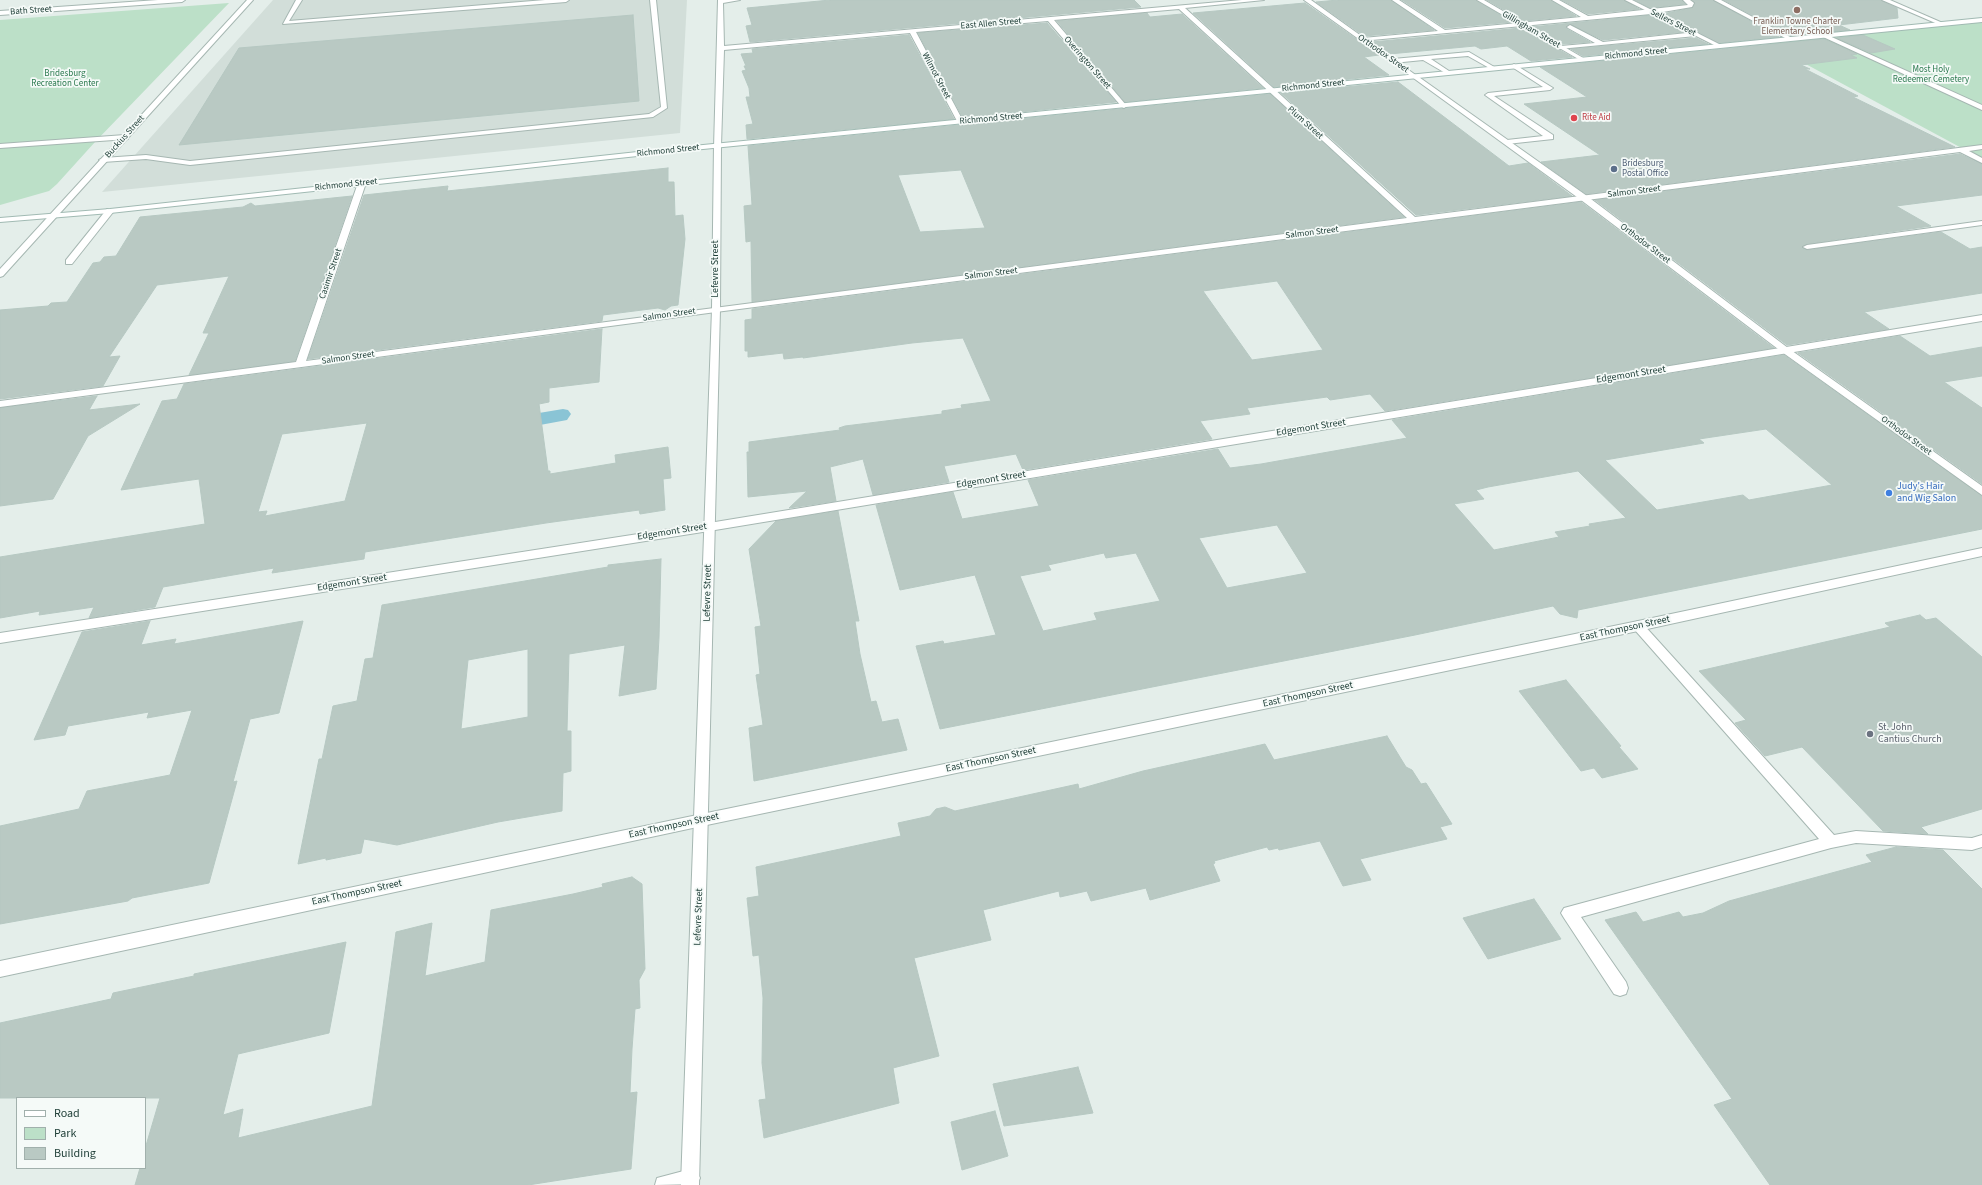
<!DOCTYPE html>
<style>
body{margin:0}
#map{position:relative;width:1982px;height:1185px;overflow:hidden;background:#e4eeea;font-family:"Source Sans 3",sans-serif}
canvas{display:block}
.legend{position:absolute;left:16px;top:1097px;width:130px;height:72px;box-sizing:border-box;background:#f5faf8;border:1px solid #a1b0ac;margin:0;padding:5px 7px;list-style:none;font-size:12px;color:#22413a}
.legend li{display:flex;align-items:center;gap:8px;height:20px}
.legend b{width:20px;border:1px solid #a1b0ac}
</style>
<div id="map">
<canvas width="1982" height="1185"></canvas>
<ul class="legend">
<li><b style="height:5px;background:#fff"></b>Road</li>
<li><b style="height:11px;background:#bce0c8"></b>Park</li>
<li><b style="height:11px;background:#b9c9c3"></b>Building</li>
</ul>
</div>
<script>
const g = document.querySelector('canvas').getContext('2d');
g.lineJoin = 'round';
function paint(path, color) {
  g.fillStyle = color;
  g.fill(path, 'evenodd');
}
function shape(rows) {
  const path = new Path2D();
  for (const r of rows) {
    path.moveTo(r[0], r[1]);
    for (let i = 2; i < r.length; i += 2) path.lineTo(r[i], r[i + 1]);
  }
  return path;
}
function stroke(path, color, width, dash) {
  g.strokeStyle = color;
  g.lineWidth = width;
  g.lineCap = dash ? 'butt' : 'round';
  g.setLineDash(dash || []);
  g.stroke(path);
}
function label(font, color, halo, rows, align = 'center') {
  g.font = font + ' "Source Sans 3",sans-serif';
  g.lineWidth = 3.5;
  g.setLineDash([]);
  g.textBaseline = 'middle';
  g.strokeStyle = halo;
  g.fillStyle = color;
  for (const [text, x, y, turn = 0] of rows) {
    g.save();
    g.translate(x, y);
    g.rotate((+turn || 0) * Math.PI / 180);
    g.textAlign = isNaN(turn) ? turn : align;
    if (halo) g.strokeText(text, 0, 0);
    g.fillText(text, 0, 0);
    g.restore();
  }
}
const built = shape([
 [273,0,687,0,680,133,102,192]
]);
const green = shape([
 [229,3,95,142,57,184,49,191,0,205,0,20],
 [1982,20,1982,159,1763,41]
]);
const water = shape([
 [563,409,568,410,571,414,567,420,540,425,539,413]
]);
const building = shape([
 [830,0,1134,0,1141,7,750,42,746,26,752,25,747,8,830,0],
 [1338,0,1391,0,1434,30,1364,36,1316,2,1338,0],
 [1402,0,1476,0,1512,22,1445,28,1402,0],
 [1487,0,1551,0,1576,16,1523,21,1487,0],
 [1562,0,1624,0,1639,9,1588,14,1562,0],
 [1635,0,1682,0,1685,4,1650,8,1635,0],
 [1692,0,1713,0,1779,37,1720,43,1662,14,1692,8,1695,3,1692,0],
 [1724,0,1881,0,1897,8,1898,18,1839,25,1850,30,1791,36,1724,0],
 [1305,3,1379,55,1364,57,1389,75,1274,87,1193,13,1305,3],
 [1147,13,1150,17,1182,14,1263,88,1125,102,1057,21,1147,13],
 [633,15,639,101,179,145,239,48,633,15],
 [1652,15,1684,32,1603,40,1569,24,1566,27,1567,29,1590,42,1563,44,1532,27,1652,15],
 [1047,23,1116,102,963,118,918,33,1047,23],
 [1521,28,1572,57,1531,61,1507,46,1481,49,1475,46,1389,54,1372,42,1521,28],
 [909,35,954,119,747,139,746,125,753,124,746,97,750,97,749,88,742,71,746,70,744,66,746,66,741,54,753,53,752,49,909,35],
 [1863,35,1895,49,1871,53,1837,38,1863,35],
 [1696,38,1708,44,1583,56,1571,49,1696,38],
 [1824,39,1857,54,1851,55,1857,58,1801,65,1810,69,1805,69,1858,96,1853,97,1955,147,1586,194,1541,162,1600,155,1524,104,1587,97,1540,67,1824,39],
 [1398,82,1509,166,1528,163,1572,196,1416,215,1281,93,1398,82],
 [1270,94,1404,217,752,302,751,241,746,242,744,206,752,205,748,146,1270,94],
 [961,170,985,228,920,232,898,175,961,170],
 [1960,154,1982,164,1982,195,1896,206,1931,226,1807,244,1802,248,1807,250,1941,232,1970,249,1982,247,1982,293,1864,312,1889,329,1787,345,1595,200,1960,154],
 [668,168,668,182,674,182,675,216,683,215,685,239,678,305,671,306,665,310,658,308,603,315,602,321,308,359,364,195,448,186,447,191,668,168],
 [352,196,295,361,189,375,209,333,203,333,229,276,157,285,109,357,120,356,103,386,0,399,0,310,48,306,51,303,67,302,93,263,100,262,104,257,116,256,140,217,243,207,251,203,255,206,352,196],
 [1581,202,1774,348,1385,411,1370,394,1330,400,1327,397,1247,408,1250,414,1200,421,1212,439,1023,470,1016,454,944,466,949,482,873,495,863,459,830,467,836,501,789,508,807,491,748,497,747,452,749,452,749,442,840,430,839,428,845,426,942,414,942,411,962,408,961,405,991,401,963,338,912,343,803,358,803,357,784,359,783,353,748,357,748,351,745,351,745,320,752,319,752,309,1581,202],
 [1277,281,1323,350,1252,360,1203,291,1277,281],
 [602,329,599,382,549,388,549,402,539,404,548,471,550,471,550,474,616,463,615,455,668,447,671,478,663,479,665,510,640,514,639,510,546,523,365,552,364,559,272,573,274,568,163,587,155,607,89,618,94,607,39,615,40,611,0,618,0,557,205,524,199,479,121,490,162,401,177,399,184,384,602,329],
 [367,423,345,501,265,516,267,511,258,512,282,434,367,423],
 [1900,336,1930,356,1982,347,1982,376,1944,382,1982,408,1982,484,1798,353,1900,336],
 [1784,355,1982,496,1982,529,1578,610,1577,618,1560,614,1553,606,1415,635,940,729,916,646,943,641,944,644,996,635,975,575,900,590,876,505,953,492,962,519,1039,506,1028,480,1218,449,1230,468,1261,464,1407,438,1392,420,1784,355],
 [1766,429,1832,485,1749,500,1743,495,1657,510,1605,460,1704,443,1699,439,1766,429],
 [1578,471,1626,518,1589,524,1590,526,1555,532,1559,537,1494,550,1454,504,1484,499,1476,490,1488,487,1578,471],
 [1277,525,1307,573,1227,588,1199,538,1277,525],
 [1104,553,1106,558,1136,553,1160,601,1094,613,1097,620,1043,631,1020,576,1051,570,1048,565,1104,553],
 [97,396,89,410,140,404,88,436,53,499,0,506,0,408,97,396],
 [838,511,859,621,855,621,860,654,871,702,876,701,882,722,898,719,907,750,754,781,749,728,763,725,756,675,760,674,755,627,761,626,749,549,776,521,838,511],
 [661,559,659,638,656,689,619,696,625,645,569,654,567,731,571,731,571,771,563,773,562,811,498,822,397,845,364,839,361,853,326,860,326,858,298,864,319,759,322,759,333,706,357,701,365,659,373,658,382,605,608,567,608,565,661,559],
 [528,649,528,717,461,729,468,660,528,649],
 [1920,615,1926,620,1936,618,1982,657,1982,809,1921,827,1928,834,1883,831,1802,747,1765,756,1735,723,1746,720,1699,671,1890,627,1885,623,1920,615],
 [150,621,141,645,176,639,174,644,303,621,279,713,250,719,233,782,237,781,209,883,132,898,128,901,0,924,0,826,79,809,87,791,170,775,192,710,147,718,149,712,68,726,65,735,34,740,82,632,150,621],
 [1566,680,1621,746,1619,747,1638,769,1602,778,1594,768,1581,771,1519,691,1566,680],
 [1387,736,1406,767,1412,770,1421,784,1426,783,1452,824,1440,827,1447,839,1360,859,1371,880,1343,886,1320,841,1279,850,1278,848,1269,850,1267,847,1214,861,1215,863,1213,864,1220,881,1150,900,1146,888,1091,901,1087,891,1060,897,1059,891,983,910,991,940,914,958,939,1056,893,1068,899,1103,764,1138,759,1100,766,1099,762,1063,763,998,759,955,753,956,747,898,759,896,756,867,901,836,898,823,930,816,936,809,945,807,955,811,1078,784,1079,789,1143,771,1265,744,1274,760,1387,736],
 [1896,847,1943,850,1982,889,1982,1185,1770,1185,1714,1105,1732,1099,1605,920,1636,912,1643,922,1679,912,1683,917,1703,913,1729,901,1872,862,1866,855,1896,847],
 [632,877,642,884,645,969,639,980,640,1008,635,1009,632,1049,630,1093,637,1092,631,1169,528,1185,135,1185,140,1168,145,1168,145,1149,160,1098,0,1098,0,1023,111,999,113,993,194,976,194,974,346,942,329,1033,238,1054,223,1115,243,1109,238,1138,372,1106,396,932,432,923,425,976,485,962,491,910,573,894,603,887,602,884,632,877],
 [1534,899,1561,939,1488,959,1463,918,1534,899],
 [1078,1067,1093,1113,1004,1126,993,1084,1078,1067],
 [995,1111,1008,1156,962,1170,951,1122,995,1111]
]);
const service = shape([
 [296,0,302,0,289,21,545,0,569,0,566,2,283,24,296,0],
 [650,0,656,0,667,108,653,117,190,165,146,159,103,162,99,160,103,158,146,155,190,161,649,114,661,107,650,0],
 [1392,0,1399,0,1445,30,1581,17,1552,0,1559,0,1588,16,1688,5,1683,0,1690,0,1694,3,1692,7,1651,14,1361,41,1361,39,1363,38,1438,31,1392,0],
 [1714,0,1721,0,1792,38,1787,39,1714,0],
 [1570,25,1603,42,1696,32,1699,34,1696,36,1559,49,1558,48,1561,46,1595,43,1568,28,1567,27,1570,25],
 [1821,34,1825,34,1982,105,1982,110,1821,36,1821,34],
 [1469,52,1496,68,1491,69,1468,56,1431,59,1449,71,1449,73,1447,74,1423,60,1393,63,1390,61,1393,59,1469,52],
 [1514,64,1553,88,1550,90,1494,96,1553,135,1553,139,1507,144,1503,142,1507,140,1543,136,1485,95,1488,93,1543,87,1512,67,1511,66,1514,64],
 [125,135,128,135,128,139,0,148,0,144,125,135],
 [107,209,114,211,72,264,66,264,66,260,107,209],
 [1638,621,1642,623,1834,835,1856,831,1972,838,1982,835,1982,847,1972,850,1856,843,1831,848,1581,917,1626,982,1628,988,1626,994,1620,996,1614,994,1564,918,1561,913,1564,908,1819,839,1634,629,1632,626,1634,623,1638,621]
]);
const minor = shape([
 [158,0,185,0,182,2,0,15,0,11,158,0],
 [247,0,253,0,3,276,0,277,0,269,247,0],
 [718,0,740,0,723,3,724,46,1242,0,1264,0,1185,8,1415,217,1982,145,1982,149,1969,151,1982,158,1982,163,1960,152,716,312,0,407,0,401,296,362,358,183,362,181,366,183,306,361,1407,218,1179,9,1054,20,1126,105,1127,106,1124,108,1122,107,1048,21,916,32,963,121,960,123,957,121,910,33,724,50,721,146,714,148,718,0],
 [1304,0,1311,0,1417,76,1412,77,1304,0],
 [1477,0,1484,0,1585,59,1580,60,1477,0],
 [1625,0,1632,0,1721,45,1716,46,1625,0],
 [1882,0,1890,0,1945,24,1940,25,1882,0],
 [1982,221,1982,225,1807,249,1803,247,1807,245,1982,221],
 [1982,315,1982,321,709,531,0,643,0,633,709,523,1982,315],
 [1982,548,1982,556,1638,631,702,826,0,977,0,961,702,814,1638,621,1982,548],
 [691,1169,697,1172,700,1178,697,1184,655,1185,657,1178,691,1169]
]);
const tertiary = shape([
 [1412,75,1416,75,1587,196,1788,348,1982,486,1982,495,1782,352,1581,200,1412,77,1412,75],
 [714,144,721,146,720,309,699,1185,681,1185,712,309,714,144]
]);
const secondary = shape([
 [1982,18,1982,22,693,150,110,213,0,222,0,218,110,209,693,146,1982,18]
]);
const markers = [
 [1797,10,4,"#8d6e63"],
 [1574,118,4,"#e0444e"],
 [1614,169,4,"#5c6f8a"],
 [1889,493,4,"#3f7fe0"],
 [1870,734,4,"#6b7280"]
];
const farStreetnames = [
 ["Bath Street",31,11,-4],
 ["Sellers Street",1673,23,27],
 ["East Allen Street",991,24,-5],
 ["Gillingham Street",1531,30,30],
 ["Orthodox Street",1383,54,35],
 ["Richmond Street",1636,54,-6],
 ["Overington Street",1087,63,49],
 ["Wilmot Street",936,76,62],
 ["Richmond Street",1313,86,-6],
 ["Richmond Street",991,119,-5],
 ["Plum Street",1305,123,42],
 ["Buckius Street",125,137,-48],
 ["Richmond Street",668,151,-6],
 ["Richmond Street",346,185,-6],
 ["Salmon Street",1634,192,-7],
 ["Salmon Street",1312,233,-7],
 ["Orthodox Street",1645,244,37],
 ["Casimir Street",331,274,-71],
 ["Salmon Street",991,274,-7],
 ["Salmon Street",669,315,-8],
 ["Salmon Street",348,358,-8],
 ["Orthodox Street",1906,436,36]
];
const farEducationnames = [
 ["Franklin Towne Charter",1797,22],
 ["Elementary School",1797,32]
];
const farParknames = [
 ["Most Holy",1931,70],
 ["Redeemer Cemetery",1931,80],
 ["Bridesburg",65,74],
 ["Recreation Center",65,84]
];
const farHealthnames = [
 ["Rite Aid",1582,118]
];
const farServicenames = [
 ["Bridesburg",1622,164],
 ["Postal Office",1622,174]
];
const streetNames = [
 ["Lefevre Street",716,269,-90],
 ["Edgemont Street",1631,375,-9],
 ["Edgemont Street",1311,428,-9],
 ["Edgemont Street",991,480,-9],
 ["Edgemont Street",672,532,-9],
 ["Edgemont Street",352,583,-9],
 ["Lefevre Street",708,593,-89],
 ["East Thompson Street",1625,629,-12],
 ["East Thompson Street",1308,695,-12],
 ["East Thompson Street",991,760,-12],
 ["East Thompson Street",674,826,-12],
 ["East Thompson Street",357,893,-12],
 ["Lefevre Street",699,917,-88]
];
const shopNames = [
 ["Judy's Hair",1897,487],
 ["and Wig Salon",1897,499]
];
const worshipNames = [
 ["St. John",1878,728],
 ["Cantius Church",1878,740]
];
paint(built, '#d2ded9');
paint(green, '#bce0c8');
paint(water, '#8ac4d5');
paint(building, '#b9c9c3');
stroke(building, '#b6c8c2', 1);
stroke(service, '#a6b7b2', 2);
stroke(minor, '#a6b7b2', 2);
stroke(tertiary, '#a6b7b2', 2);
stroke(secondary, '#a1bab3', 2);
paint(service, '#fff');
paint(minor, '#fff');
paint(tertiary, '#fff');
paint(secondary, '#fff');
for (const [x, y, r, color] of markers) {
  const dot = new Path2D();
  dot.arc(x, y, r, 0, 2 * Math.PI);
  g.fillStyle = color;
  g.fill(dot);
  stroke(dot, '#f5faf8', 1.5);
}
label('9px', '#22413a', '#f5faf8', farStreetnames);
label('9px', '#785e54', '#f5faf8', farEducationnames);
label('9px', '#2a794e', '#f5faf8', farParknames);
label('9px', '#be3a42', '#f5faf8', farHealthnames, 'left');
label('9px', '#4e5e75', '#f5faf8', farServicenames, 'left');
label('10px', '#22413a', '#f5faf8', streetNames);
label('10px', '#366cbe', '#f5faf8', shopNames, 'left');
label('10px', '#5b616d', '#f5faf8', worshipNames, 'left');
</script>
